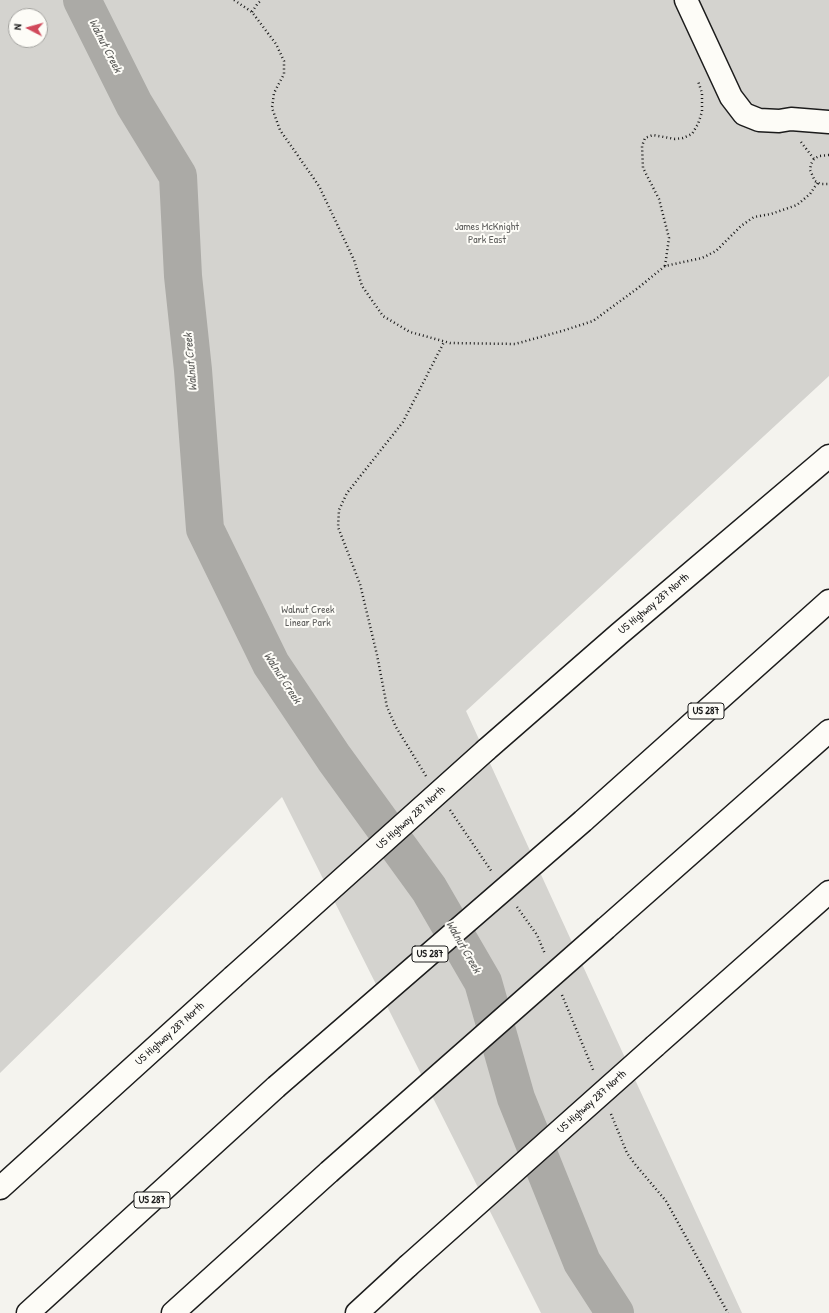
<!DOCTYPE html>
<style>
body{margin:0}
#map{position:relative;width:829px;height:1313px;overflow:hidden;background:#f4f3ee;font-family:"Patrick Hand",sans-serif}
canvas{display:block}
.north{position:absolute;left:8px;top:8px;width:40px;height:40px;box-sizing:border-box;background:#fdfcf7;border:1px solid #a3a29f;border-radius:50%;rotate:276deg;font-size:11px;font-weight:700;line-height:16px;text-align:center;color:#1c1c1c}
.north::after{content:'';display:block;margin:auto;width:14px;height:18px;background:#d1495b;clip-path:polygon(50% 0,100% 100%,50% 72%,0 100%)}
</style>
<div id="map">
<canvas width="829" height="1313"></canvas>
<div class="north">N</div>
</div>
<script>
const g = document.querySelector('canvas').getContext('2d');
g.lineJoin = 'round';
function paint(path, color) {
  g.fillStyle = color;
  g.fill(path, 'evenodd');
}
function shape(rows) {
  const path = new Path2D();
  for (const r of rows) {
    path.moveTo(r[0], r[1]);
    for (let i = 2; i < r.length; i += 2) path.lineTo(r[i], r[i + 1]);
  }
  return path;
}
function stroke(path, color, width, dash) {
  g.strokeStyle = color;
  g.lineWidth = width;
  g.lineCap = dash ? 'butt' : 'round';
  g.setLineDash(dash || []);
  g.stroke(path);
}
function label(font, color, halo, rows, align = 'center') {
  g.font = font + ' "Patrick Hand",sans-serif';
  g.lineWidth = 4;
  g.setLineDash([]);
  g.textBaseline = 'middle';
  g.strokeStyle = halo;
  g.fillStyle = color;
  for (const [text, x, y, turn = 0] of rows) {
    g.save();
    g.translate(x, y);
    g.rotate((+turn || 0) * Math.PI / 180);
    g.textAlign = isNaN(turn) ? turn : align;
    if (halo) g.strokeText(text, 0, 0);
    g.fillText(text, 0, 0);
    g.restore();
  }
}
const green = shape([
 [0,0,829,0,829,376,466,711,742,1313,541,1313,282,797,0,1073],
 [16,16,40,16,40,40,16,40]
]);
const river = shape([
 [82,0,134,104,178,176,183,276,193,370,205,529,271,664,334,758,429,889,483,982,516,1098,582,1262,615,1313]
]);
const path = shape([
 [234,0,252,12,276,44,284,61,284,74,274,93,272,108,280,130,319,186,354,260,362,286,383,316,410,332,450,343,515,344,562,331,593,321,638,288,665,266,702,258,716,251,741,226,754,217,771,214,797,205,810,194,818,182],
 [252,12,258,3,262,0],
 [801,142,814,159],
 [829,155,819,156,814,159,811,164,810,170,815,181,820,184,829,184],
 [665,266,669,238,659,199,643,168,642,146,645,138,653,135,675,139,683,138,692,134,698,124,702,112,702,93,698,81],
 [426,776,396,727,387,707,377,655,360,584,338,527,339,510,347,493,403,422,444,342],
 [450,810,492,872],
 [517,907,537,935,545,954],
 [562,995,594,1072],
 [611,1114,627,1153,634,1163,666,1201,728,1313]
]);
const minor = shape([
 [686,0,731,97,744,114,759,120,779,121,791,119,829,122]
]);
const major = shape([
 [486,750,619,634,829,456],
 [655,1046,829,892],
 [0,1188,233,977],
 [357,1313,408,1266]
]);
const highway = shape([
 [583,821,829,601],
 [606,928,829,731],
 [28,1313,276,1087],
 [173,1313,329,1172]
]);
const majorBridge = shape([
 [233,977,486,750],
 [408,1266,655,1046]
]);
const highwayBridge = shape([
 [276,1087,583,821],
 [329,1172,606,928]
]);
const shields = [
 [706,711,36],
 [430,954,36],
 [152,1200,36]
];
const shieldNames = [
 ["US 287",706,711],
 ["US 287",430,954],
 ["US 287",152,1200]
];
const parkNames = [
 ["James McKnight",487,227],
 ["Park East",487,240],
 ["Walnut Creek",308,610],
 ["Linear Park",308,623]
];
const streetNames = [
 ["US Highway 287 North",654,604,-40],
 ["US Highway 287 North",411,818,-42],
 ["US Highway 287 North",170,1034,-42],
 ["US Highway 287 North",592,1102,-42]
];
const waterNames = [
 ["Walnut Creek",105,46,63],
 ["Walnut Creek",191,362,-95],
 ["Walnut Creek",282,678,57],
 ["Walnut Creek",463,947,60]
];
paint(green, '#d4d3cf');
stroke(river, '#abaaa6', 38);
stroke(minor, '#1c1c1c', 25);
stroke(major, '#1c1c1c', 25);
stroke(highway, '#1c1c1c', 25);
stroke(path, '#1c1c1c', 2.5, [1, 3]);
stroke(minor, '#fdfcf7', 22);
stroke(major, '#fdfcf7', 22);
stroke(highway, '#fdfcf7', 22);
stroke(majorBridge, '#1c1c1c', 25, []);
stroke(highwayBridge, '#1c1c1c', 25, []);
stroke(majorBridge, '#fdfcf7', 22);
stroke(highwayBridge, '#fdfcf7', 22);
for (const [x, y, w] of shields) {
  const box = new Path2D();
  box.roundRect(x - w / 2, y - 8, w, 16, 3);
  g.fillStyle = '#fdfcf7';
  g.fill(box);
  stroke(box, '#1c1c1c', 1);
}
label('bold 10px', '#1c1c1c', null, shieldNames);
label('11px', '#5c5c5b', '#fdfcf7', parkNames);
label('11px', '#1c1c1c', '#fdfcf7', streetNames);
label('italic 12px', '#5c5c5a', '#fdfcf7', waterNames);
</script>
